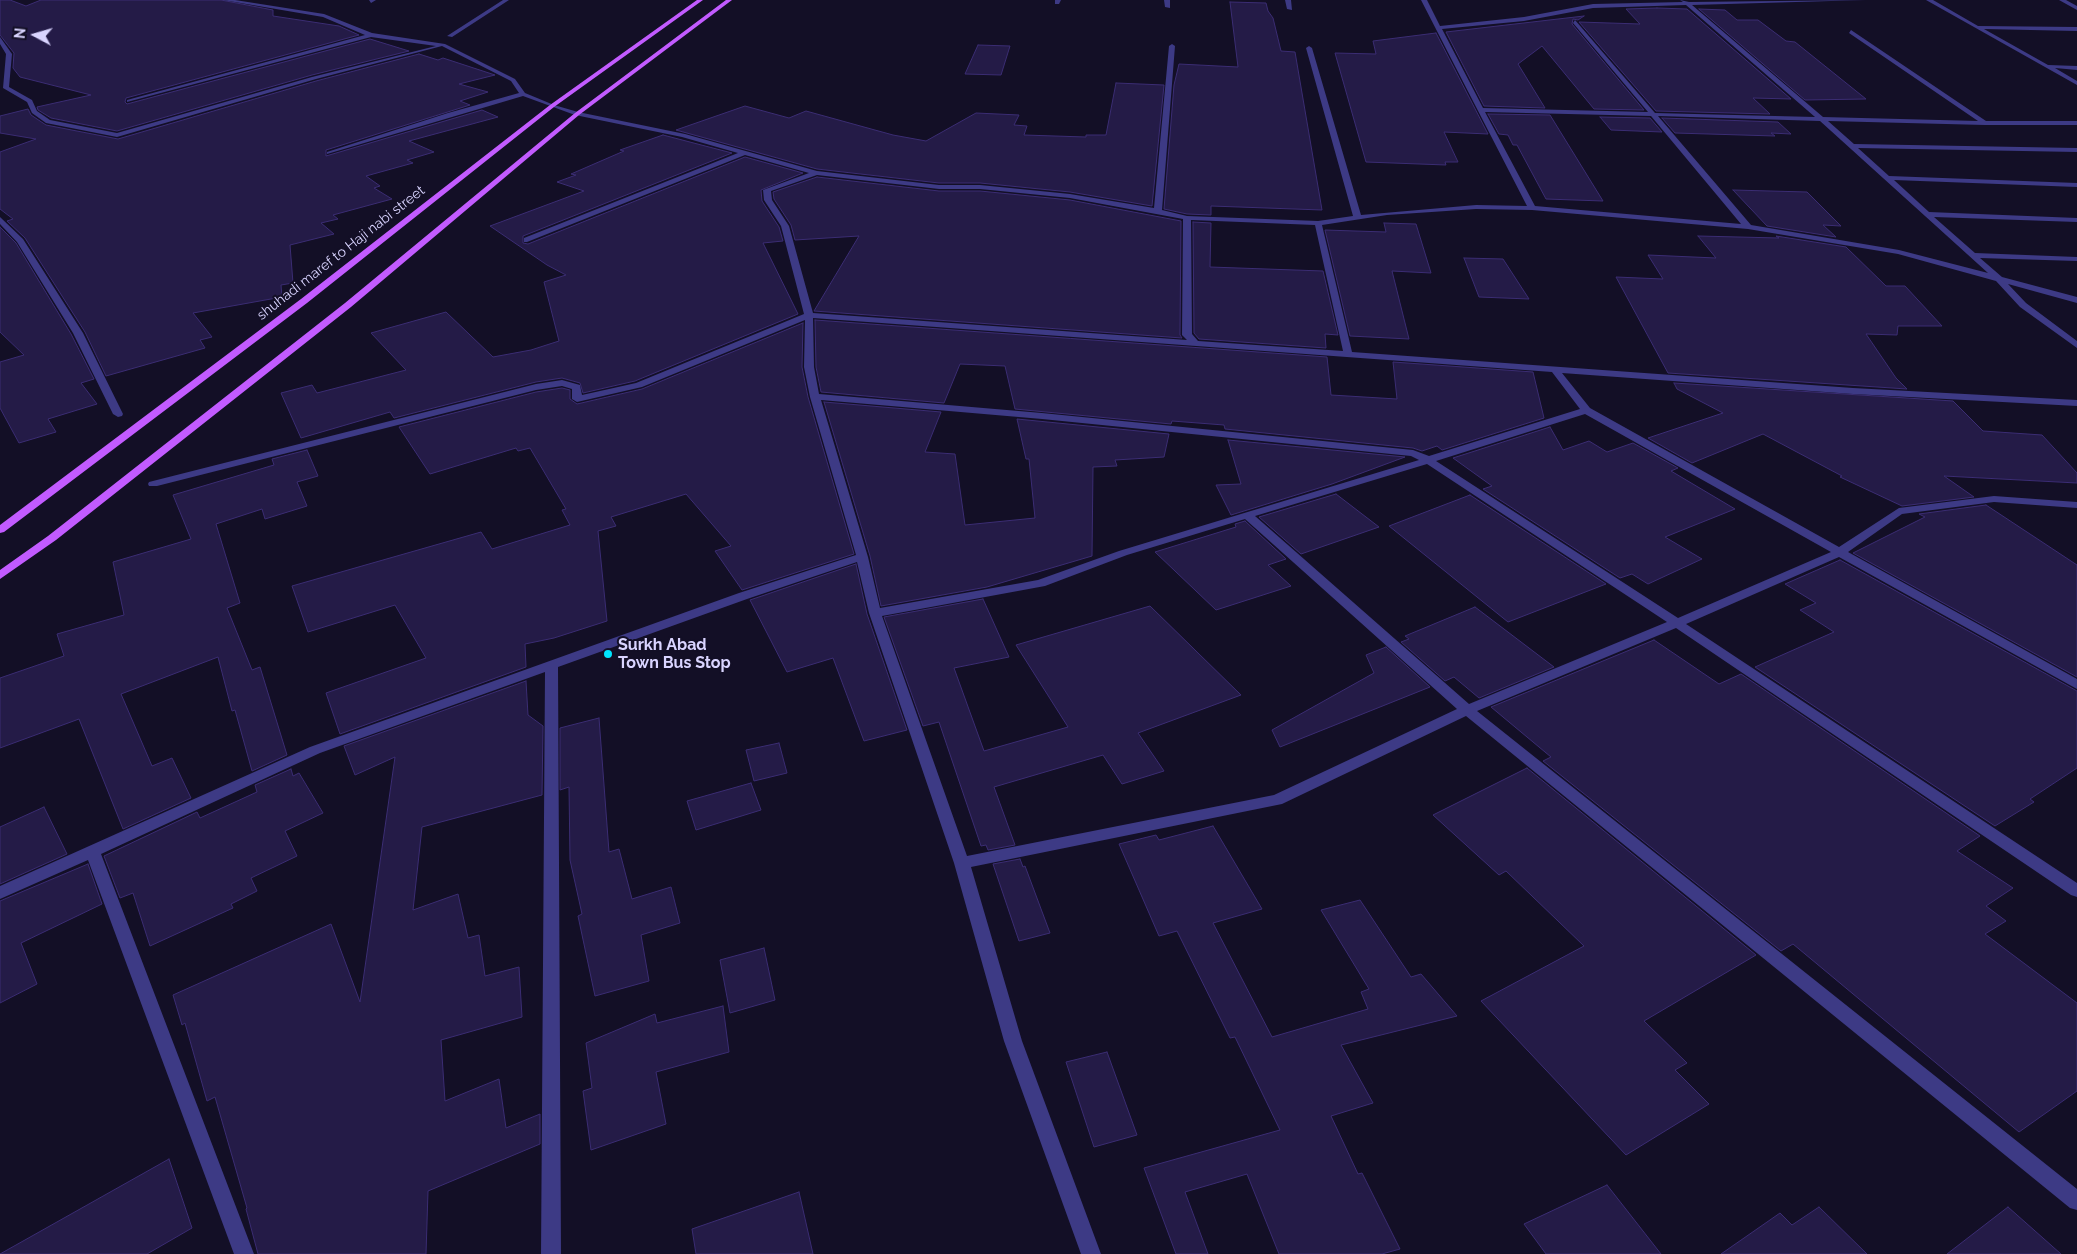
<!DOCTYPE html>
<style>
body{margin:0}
#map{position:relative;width:2077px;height:1254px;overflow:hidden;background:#130f26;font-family:Raleway,sans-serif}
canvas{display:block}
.north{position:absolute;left:10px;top:10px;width:50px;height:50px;-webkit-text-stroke:4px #130f26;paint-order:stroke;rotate:276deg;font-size:14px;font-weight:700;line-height:20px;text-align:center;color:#d9d4ff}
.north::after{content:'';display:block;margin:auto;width:18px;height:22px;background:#d9d4ff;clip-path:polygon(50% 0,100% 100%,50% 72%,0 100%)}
</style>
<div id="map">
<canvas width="2077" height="1254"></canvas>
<div class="north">N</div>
</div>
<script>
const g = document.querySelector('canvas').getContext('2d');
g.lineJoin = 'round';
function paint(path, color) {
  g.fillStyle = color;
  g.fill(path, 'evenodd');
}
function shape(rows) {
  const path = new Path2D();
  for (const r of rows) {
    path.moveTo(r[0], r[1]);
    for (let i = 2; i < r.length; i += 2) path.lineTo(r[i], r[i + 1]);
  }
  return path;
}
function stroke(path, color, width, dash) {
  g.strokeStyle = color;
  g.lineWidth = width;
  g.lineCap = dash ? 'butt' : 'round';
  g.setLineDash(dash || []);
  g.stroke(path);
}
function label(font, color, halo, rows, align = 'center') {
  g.font = font + ' Raleway,sans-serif';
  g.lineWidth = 4;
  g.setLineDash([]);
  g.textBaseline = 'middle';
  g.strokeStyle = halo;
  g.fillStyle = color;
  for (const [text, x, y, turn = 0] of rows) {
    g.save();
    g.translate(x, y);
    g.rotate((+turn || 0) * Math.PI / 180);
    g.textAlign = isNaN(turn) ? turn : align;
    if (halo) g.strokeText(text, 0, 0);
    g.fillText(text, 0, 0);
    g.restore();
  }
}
const building = shape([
 [0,0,10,0,26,6,41,0,221,0,273,10,273,16,339,26,359,35,126,98,125,102,127,104,370,39,409,51,312,75,117,131,51,118,38,110,37,107,91,95,20,77,13,68,14,53,0,35,0,0],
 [1230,2,1266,3,1268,11,1273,18,1281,51,1295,52,1322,210,1211,206,1211,215,1187,214,1164,209,1174,85,1179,64,1238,67,1230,2],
 [1657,8,1687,9,1791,99,1753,98,1770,114,1656,111,1579,22,1640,24,1626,9,1657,8],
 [1699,9,1725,10,1737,20,1758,20,1786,41,1795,42,1866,99,1805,100,1699,9],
 [1584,16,1578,20,1573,19,1572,24,1644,110,1594,109,1542,46,1518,64,1545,108,1484,106,1446,32,1584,16],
 [1436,33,1488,134,1444,132,1458,162,1445,162,1446,165,1366,162,1335,53,1376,54,1373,41,1436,33],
 [978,45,1010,46,1001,75,965,74,978,45],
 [419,54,438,60,443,58,495,75,459,84,488,92,460,101,470,105,326,150,326,156,482,110,498,117,409,141,434,152,407,160,413,163,366,176,380,186,374,188,392,199,333,215,338,219,321,223,334,234,290,245,293,283,281,285,282,297,193,313,212,337,200,340,205,348,106,376,85,332,25,238,7,221,13,219,0,209,0,152,36,139,0,133,0,116,28,109,31,115,46,125,118,139,316,81,419,54],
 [1116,83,1164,85,1152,206,1070,192,980,183,939,183,817,169,676,130,745,106,789,118,806,111,893,135,926,141,976,113,1019,115,1014,125,1027,126,1024,135,1086,137,1086,135,1106,135,1116,83],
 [1488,114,1550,115,1603,201,1546,199,1517,145,1513,145,1508,135,1499,134,1488,114],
 [1600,117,1650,118,1662,132,1611,130,1600,117],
 [1662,118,1778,122,1791,134,1771,133,1775,136,1675,133,1662,118],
 [663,135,732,153,523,236,523,243,528,244,745,157,803,173,761,190,762,201,779,227,783,241,763,243,798,314,635,381,583,393,580,383,562,378,536,382,394,418,390,412,301,438,281,393,312,385,317,393,406,370,371,333,446,312,493,357,531,350,559,341,544,282,566,275,547,265,490,226,584,191,557,182,576,175,571,174,624,151,620,150,663,135],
 [817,177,939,191,980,191,1070,200,1181,221,1180,335,1182,338,814,311,859,236,795,240,791,225,774,199,773,192,817,177],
 [1733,190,1807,192,1841,226,1823,225,1836,237,1767,226,1733,190],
 [1193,222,1211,223,1210,267,1323,271,1338,335,1325,334,1326,348,1199,339,1194,333,1193,222],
 [1384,223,1416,224,1431,273,1392,271,1409,339,1350,336,1325,230,1386,232,1384,223],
 [0,227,16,243,71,334,94,379,81,383,97,404,48,419,56,432,19,443,0,408,0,362,24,355,0,332,0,227],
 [1698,236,1779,238,1776,236,1846,247,1886,286,1905,286,1942,326,1898,326,1897,335,1866,334,1896,378,1907,389,1668,373,1616,277,1663,279,1648,255,1716,258,1698,236],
 [1464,258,1503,259,1529,299,1479,297,1464,258],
 [815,320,1327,357,1331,395,1397,399,1393,362,1533,372,1544,418,1442,450,1437,446,1422,451,1413,448,1225,429,1224,425,1172,421,1171,424,1015,409,1005,366,960,364,944,403,821,392,816,367,815,320],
 [803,323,802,367,808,397,854,554,742,590,715,551,731,546,686,494,611,517,616,526,598,531,607,621,554,638,525,644,526,667,340,734,326,693,426,658,395,605,308,632,292,586,481,532,492,549,570,525,562,510,566,509,530,448,518,451,516,448,430,474,399,427,536,392,562,388,570,390,570,399,577,404,642,389,803,323],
 [1674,383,1953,401,1983,431,2042,435,2077,473,2077,483,1944,476,1974,497,1902,506,1840,477,1842,476,1763,434,1692,463,1648,438,1723,413,1677,389,1674,383],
 [824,402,941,412,925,452,955,454,965,525,1035,518,1029,459,1026,459,1017,419,1169,434,1164,457,1115,460,1117,466,1093,467,1092,556,987,587,881,606,870,556,824,402],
 [1550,427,1563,450,1589,441,1607,452,1633,443,1678,468,1671,471,1735,509,1665,537,1702,559,1648,584,1632,574,1620,578,1483,489,1492,486,1453,458,1550,427],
 [1228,440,1405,457,1332,484,1231,515,1216,485,1241,484,1228,440],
 [307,450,318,476,297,482,307,506,265,519,262,509,216,524,240,603,227,608,252,670,260,667,287,755,252,771,235,710,232,711,218,657,121,694,152,766,172,758,191,798,123,829,79,719,0,748,0,678,64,656,57,634,124,615,113,562,191,539,173,495,274,465,272,459,307,450],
 [1336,494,1379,527,1301,554,1259,517,1336,494],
 [1470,495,1606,584,1508,622,1389,526,1470,495],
 [1986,505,2077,565,2077,677,1853,553,1925,517,1919,514,1986,505],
 [1245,521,1286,559,1268,565,1291,586,1216,610,1155,552,1236,527,1235,524,1245,521],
 [1840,560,2077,691,2077,768,2030,799,2034,802,1995,826,1755,667,1834,632,1800,610,1816,603,1785,584,1840,560],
 [856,564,867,614,907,730,864,741,833,658,787,672,750,600,856,564],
 [983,599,1009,657,954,668,984,751,1068,727,1016,645,1150,606,1241,695,1138,733,1164,771,1122,784,1103,755,994,787,1015,845,988,850,986,845,981,846,939,722,923,726,884,617,983,599],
 [1475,607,1554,667,1479,698,1454,677,1445,681,1401,642,1409,639,1405,636,1475,607],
 [1654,640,1719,684,1741,674,1980,836,1957,851,2013,888,1986,906,2006,921,1985,934,2077,1003,2077,1091,2019,1132,1793,944,1781,951,1543,761,1551,757,1491,707,1654,640],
 [1386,647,1430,687,1280,747,1272,730,1374,673,1366,655,1386,647],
 [526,681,528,715,543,726,542,795,422,827,413,910,458,894,468,938,479,935,485,976,519,967,522,1017,441,1040,445,1101,499,1079,506,1128,540,1114,540,1144,428,1191,426,1254,258,1254,246,1209,247,1208,215,1097,207,1101,185,1023,182,1025,173,995,331,924,360,1002,395,757,355,775,344,746,526,681],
 [599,718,609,852,619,849,632,899,671,887,680,923,641,935,649,981,595,996,578,916,582,914,570,860,569,787,560,790,560,728,599,718],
 [779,743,787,773,754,781,746,750,779,743],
 [1527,768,1756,955,1644,1021,1687,1063,1675,1070,1709,1104,1626,1155,1481,1001,1584,946,1506,871,1499,875,1433,815,1527,768],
 [291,769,293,776,299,773,323,813,285,831,297,856,251,878,257,891,231,904,233,908,150,946,133,893,120,898,104,856,197,812,200,818,257,792,255,785,291,769],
 [751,783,761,810,696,830,687,801,751,783],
 [44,807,67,854,0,884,0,827,44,807],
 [1213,826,1262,909,1213,923,1272,1037,1368,1009,1361,992,1369,989,1321,910,1360,900,1411,977,1421,974,1457,1016,1341,1045,1373,1103,1331,1116,1358,1174,1362,1173,1400,1249,1382,1254,1279,1254,1247,1174,1185,1192,1208,1254,1176,1254,1144,1168,1280,1130,1235,1037,1230,1038,1177,931,1159,936,1119,844,1156,835,1159,840,1213,826],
 [1020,859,1023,867,1025,866,1050,933,1019,941,993,864,1020,859],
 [88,864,102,904,21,943,37,984,0,1003,0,901,88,864],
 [764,948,775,1000,730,1013,720,960,764,948],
 [723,1006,729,1052,656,1072,666,1124,591,1150,583,1091,592,1088,586,1043,655,1014,657,1023,723,1006],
 [1107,1052,1137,1135,1094,1147,1066,1062,1107,1052],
 [169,1159,192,1228,147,1254,0,1254,169,1159],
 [1607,1185,1661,1254,1546,1254,1524,1224,1607,1185],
 [799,1192,813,1254,696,1254,692,1229,799,1192],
 [1819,1207,1867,1254,1721,1254,1780,1213,1792,1225,1819,1207],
 [2008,1207,2061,1254,1947,1254,2008,1207]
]);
const minor = shape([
 [223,0,235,0,324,14,372,33,445,44,515,79,525,93,554,105,578,112,685,134,817,171,939,185,980,185,1070,194,1154,208,1169,46,1172,44,1175,46,1162,210,1187,216,1318,221,1353,216,1306,48,1309,46,1312,48,1361,215,1476,205,1527,206,1421,0,1427,0,1440,26,1524,17,1593,4,1683,2,1680,0,1689,2,1866,0,1692,5,1823,117,1978,121,1849,33,1851,30,1986,121,2077,121,2077,125,1985,125,1828,121,1854,144,2077,148,2077,152,1858,148,1889,176,2077,183,2077,187,1894,180,1929,212,2077,218,2077,222,1934,217,1975,253,2077,257,2077,261,1980,258,2002,277,2077,297,2077,303,2008,284,2026,303,2077,341,2077,348,2020,307,1996,281,1898,254,1748,229,1532,210,1476,209,1387,215,1322,225,1352,352,1853,388,2077,400,2077,406,1853,394,1562,373,1590,408,1839,547,1899,508,1994,496,2077,502,2077,508,1994,502,1902,514,1848,552,2077,679,2077,689,1839,557,1686,624,2077,883,2077,897,2071,895,1676,628,1477,711,2077,1189,2077,1210,2070,1208,1466,716,1282,804,971,867,1022,1041,1101,1254,1081,1254,1004,1041,954,863,869,613,857,562,747,599,558,667,561,1254,541,1254,545,672,320,753,101,854,254,1254,234,1254,88,860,0,899,0,886,310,747,739,593,856,555,810,397,804,367,805,320,642,387,577,402,572,399,572,389,562,386,536,390,157,486,149,486,148,484,149,482,536,384,562,380,580,385,582,395,636,383,804,314,781,226,764,200,763,190,809,173,745,155,527,242,524,242,524,238,738,153,682,137,575,115,523,96,327,154,327,152,448,113,519,93,511,81,442,46,316,79,117,137,46,123,32,113,27,102,3,88,6,54,0,44,0,37,12,54,9,87,32,100,37,111,50,120,117,133,312,77,436,46,371,37,127,102,127,100,365,35,323,17,223,0],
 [1686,5,1815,117,1655,113,1575,20,1573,23,1648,112,1483,108,1442,29,1524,21,1593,8,1686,5],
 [1485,112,1651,116,1741,224,1535,206,1485,112],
 [1658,116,1820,121,1988,273,1899,250,1751,225,1658,116],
 [817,175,939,189,980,189,1070,198,1183,219,1182,335,1187,340,813,313,789,226,772,200,771,191,817,175],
 [1191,220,1315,225,1343,351,1198,341,1192,334,1191,220],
 [813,318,1552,372,1580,409,1429,456,1413,450,1042,413,819,394,814,367,813,318],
 [821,400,1042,419,1411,456,1419,460,1119,551,1038,580,880,608,868,557,821,400],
 [1585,414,1831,552,1678,618,1436,461,1585,414],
 [1427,464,1667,622,1469,704,1255,516,1427,464],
 [1245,519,1457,709,1274,795,967,856,882,616,1045,586,1127,555,1245,519],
 [369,0,376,0,371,3,369,0],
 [503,0,509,0,452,37,447,36,503,0],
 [1055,0,1061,0,1059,4,1055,4,1055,0],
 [1164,0,1170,0,1170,8,1165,7,1164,0],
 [1285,0,1291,0,1292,10,1287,9,1285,0],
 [1926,0,1933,0,1978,26,2077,27,2077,31,1984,29,2048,65,2077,66,2077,70,2055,68,2077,81,2077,85,1926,0],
 [2059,0,2066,0,2077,6,2077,10,2059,0],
 [0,217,23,239,83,333,123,414,122,416,118,417,113,414,73,333,17,242,0,224,0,217]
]);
const major = shape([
 [697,0,703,0,554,107,307,303,4,532,0,533,0,525,301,299,550,105,697,0],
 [726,0,732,0,579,115,351,307,56,540,0,579,0,570,48,536,345,303,575,113,726,0]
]);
const markers = [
 [608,654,5,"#00e5ff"]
];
const farStreetnames = [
 ["shuhadi maref to Haji nabi street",341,253,-38]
];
const poiNames = [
 ["Surkh Abad",618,645],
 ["Town Bus Stop",618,663]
];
paint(building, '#241b47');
stroke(building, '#3b2d73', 1);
paint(minor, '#3d3a85');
paint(major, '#c25bff');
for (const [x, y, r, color] of markers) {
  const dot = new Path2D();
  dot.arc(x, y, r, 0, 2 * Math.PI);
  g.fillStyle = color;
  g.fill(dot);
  stroke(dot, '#130f26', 2);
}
label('14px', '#d9d4ff', '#130f26', farStreetnames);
label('bold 16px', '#d9d4ff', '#130f26', poiNames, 'left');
</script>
